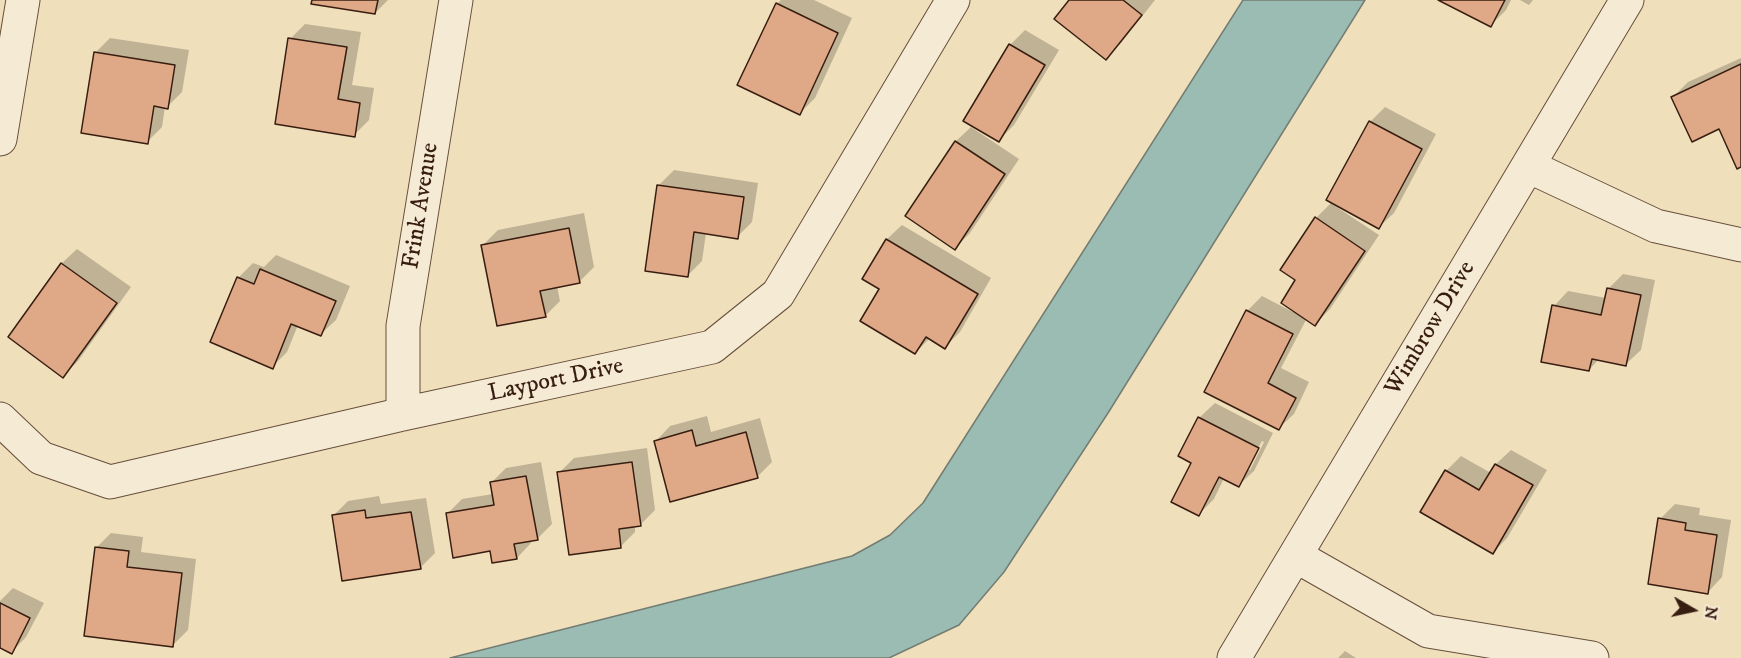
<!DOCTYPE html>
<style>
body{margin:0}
#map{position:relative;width:1741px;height:658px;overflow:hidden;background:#f0dfbb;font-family:"IM FELL DW Pica",serif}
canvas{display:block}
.north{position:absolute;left:1663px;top:580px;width:60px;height:60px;-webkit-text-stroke:4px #f5ead3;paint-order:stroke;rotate:99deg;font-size:16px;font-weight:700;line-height:24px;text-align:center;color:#381d11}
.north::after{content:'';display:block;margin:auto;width:21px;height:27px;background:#381d11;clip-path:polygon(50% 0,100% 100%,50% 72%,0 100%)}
</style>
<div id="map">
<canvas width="1741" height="658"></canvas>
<div class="north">N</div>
</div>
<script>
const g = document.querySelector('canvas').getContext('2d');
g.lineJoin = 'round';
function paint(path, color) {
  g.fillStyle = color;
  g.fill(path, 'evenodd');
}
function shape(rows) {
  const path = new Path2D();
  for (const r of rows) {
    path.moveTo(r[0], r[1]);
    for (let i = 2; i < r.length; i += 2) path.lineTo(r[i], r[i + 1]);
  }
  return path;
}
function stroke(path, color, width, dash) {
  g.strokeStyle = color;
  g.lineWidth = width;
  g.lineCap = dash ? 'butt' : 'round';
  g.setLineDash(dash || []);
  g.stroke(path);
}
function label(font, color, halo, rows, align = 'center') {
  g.font = font + ' "IM FELL DW Pica",serif';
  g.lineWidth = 4.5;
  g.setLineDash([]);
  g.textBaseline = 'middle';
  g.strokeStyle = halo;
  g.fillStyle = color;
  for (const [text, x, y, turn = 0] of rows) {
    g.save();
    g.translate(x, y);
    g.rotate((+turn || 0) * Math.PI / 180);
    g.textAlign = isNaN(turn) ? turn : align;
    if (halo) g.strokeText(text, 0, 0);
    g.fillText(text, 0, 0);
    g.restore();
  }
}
const water = shape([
 [1243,0,1365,0,1108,413,1004,572,959,625,889,658,450,658,852,556,890,535,923,503,1243,0]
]);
const shadow = shape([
 [313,0,388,0,375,13],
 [781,0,814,0,852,18,815,98,800,113,777,4],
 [1071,0,1155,0,1121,43,1106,58],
 [1441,0,1511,0,1506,10,1491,25],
 [1520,0,1533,0,1529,5],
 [305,24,361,32,352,85,374,88,369,120,354,135,290,39],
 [1025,30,1059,50,1014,125,999,140,1010,45],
 [110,38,189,50,182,92,167,107,165,107,162,127,147,142,95,53],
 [1741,58,1741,165,1720,127,1673,97,1688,82],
 [1385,107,1436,134,1394,213,1379,227,1334,202,1332,204,1379,235,1330,309,1315,324,1307,318,1281,368,1309,382,1294,414,1279,428,1247,311,1262,296,1293,312,1298,280,1316,218,1332,202,1328,199,1371,121],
 [971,127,1019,159,970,233,955,248,907,216,956,141],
 [674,170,758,183,752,222,737,237,706,233,702,261,687,276,659,185],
 [584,213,594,267,579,282,557,286,560,301,545,316,483,245,498,230],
 [902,225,991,278,960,332,945,347,930,338,915,353,881,289,864,279,887,239],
 [77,249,131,287,78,361,63,376,10,337,62,263],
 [276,255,350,286,336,320,321,334,298,325,287,352,272,367,238,278,253,263,264,267],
 [1623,274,1655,280,1641,350,1626,364,1599,359,1589,370,1554,306,1568,291,1606,298,1608,289],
 [1215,403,1273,433,1254,471,1239,485,1224,478,1214,499,1199,514,1193,462,1180,456,1200,417],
 [1262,441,1264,442,1250,470,1246,470],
 [707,416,711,432,760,418,772,462,757,477,656,441,670,426],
 [647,448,655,510,640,525,635,525,635,532,620,547,559,473,574,458],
 [1511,450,1547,470,1507,538,1493,553,1446,471,1461,456,1491,473,1496,464],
 [541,462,552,524,537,539,531,540,531,543,517,558,491,550,447,514,462,499,493,494,491,483,506,468],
 [379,496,381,504,426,498,435,553,420,568,333,516,348,501],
 [1675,504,1700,508,1699,515,1731,520,1722,577,1708,592,1660,519],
 [111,533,143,537,141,552,196,559,188,630,173,645,96,548],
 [13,588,44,603,26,637,12,652,0,646,0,601],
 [1345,651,1356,658,1338,658]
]);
const building = shape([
 [312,0,378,0,375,14,311,4,312,0],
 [1069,0,1123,0,1142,15,1106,60,1054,19,1069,0],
 [1438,0,1505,0,1491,27,1438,0],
 [776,3,838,33,800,115,737,85,776,3],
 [288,38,347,47,338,99,360,103,355,137,275,124,288,38],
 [1009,44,1045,65,999,142,963,121,1009,44],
 [94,52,175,65,168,109,154,106,148,144,81,133,94,52],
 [1741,64,1741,167,1737,169,1719,129,1692,142,1671,97,1741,64],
 [1369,121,1422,149,1379,229,1326,200,1369,121],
 [955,141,1005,174,955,250,905,216,955,141],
 [657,185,744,197,738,239,694,232,688,277,645,271,657,185],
 [1315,217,1365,251,1315,326,1281,303,1295,280,1280,270,1315,217],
 [569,228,580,283,540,291,546,317,497,326,481,245,569,228],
 [886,239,978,294,945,349,926,337,915,354,860,321,879,289,862,279,886,239],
 [61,263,117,303,63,378,8,337,61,263],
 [260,269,336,301,321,336,291,324,273,369,210,342,237,277,254,284,260,269],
 [1607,288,1641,295,1626,366,1592,359,1589,371,1541,362,1552,305,1601,315,1607,288],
 [1246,310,1293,334,1268,383,1296,398,1279,430,1204,392,1246,310],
 [1198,417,1259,448,1239,487,1219,477,1199,516,1171,502,1191,463,1178,456,1198,417],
 [692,430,696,446,746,432,758,478,670,502,654,441,692,430],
 [632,462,641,526,619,529,621,548,569,555,557,472,632,462],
 [1495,464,1533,485,1493,554,1420,512,1445,470,1479,490,1495,464],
 [526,476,538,540,514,544,517,559,492,563,490,551,453,558,446,513,494,505,490,482,526,476],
 [365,510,366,518,411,512,421,569,342,581,332,515,365,510],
 [1658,518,1686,523,1685,530,1717,535,1708,594,1648,584,1658,518],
 [95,547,129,551,127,567,182,573,173,647,84,636,95,547],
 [0,603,30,618,12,654,0,648,0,603]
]);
const minor = shape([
 [0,139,23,0],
 [1528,166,1656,226,1741,245],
 [403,414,403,326,456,0],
 [0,419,41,458,110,482,403,414,712,347,778,294,953,0],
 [1296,556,1428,631,1592,658],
 [1234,658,1627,0]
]);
const streetNames = [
 ["Frink Avenue",422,206,-81],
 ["Wimbrow Drive",1431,329,-59],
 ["Layport Drive",556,381,-12]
];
paint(water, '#9abcb2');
stroke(water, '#737c72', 1.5);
paint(shadow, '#0003');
paint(building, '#dfa987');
stroke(building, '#381d11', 1.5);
stroke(minor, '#664e3c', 35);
stroke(minor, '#f5ead3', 33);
label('24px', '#381d11', '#f5ead3', streetNames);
</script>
